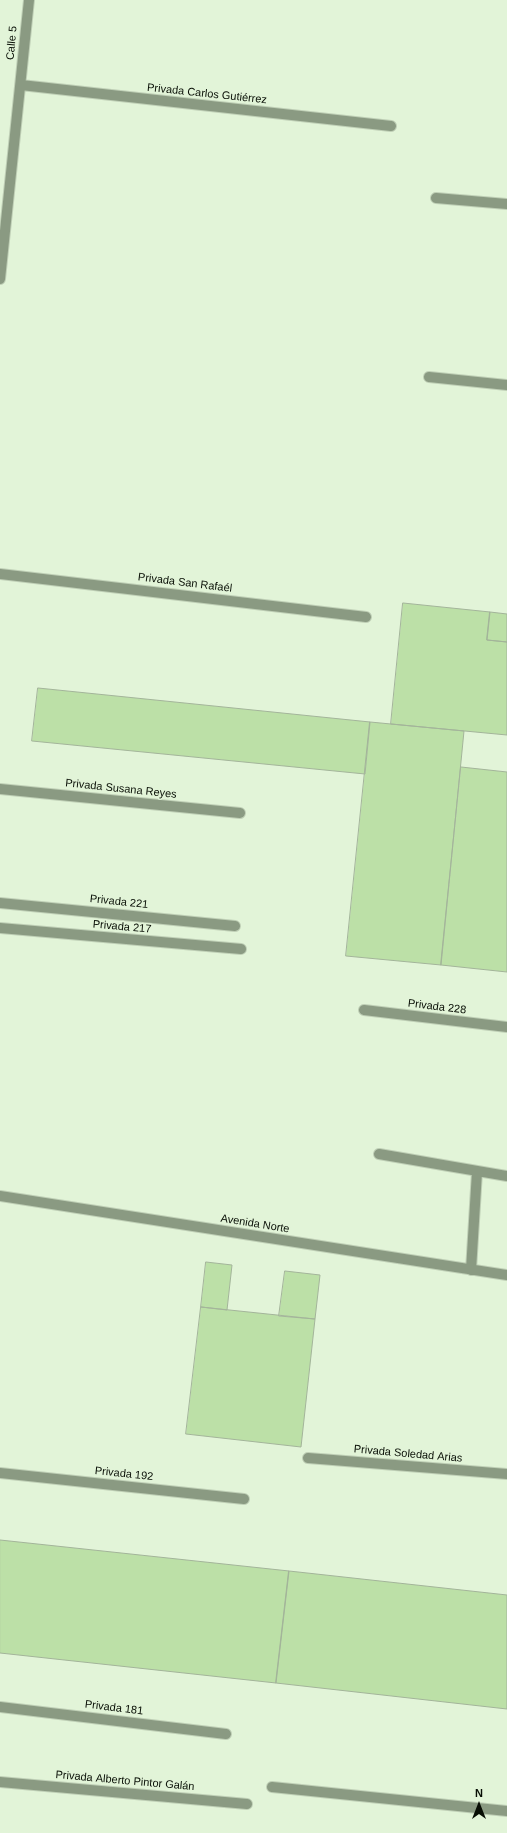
<!DOCTYPE html>
<html>
<head>
<meta charset="utf-8">
<style>
	body { margin:0 }
	#map { position:relative; width:507px; height:1833px; overflow:hidden; background:#e2f4d8; font-family:Helvetica,sans-serif }
	canvas { display:block }
	.north { position:absolute; left:459px; top:1785px; width:40px; height:40px; -webkit-text-stroke:3px #e2f4d8; paint-order:stroke; rotate:0deg; font-size:11px; font-weight:700; line-height:16px; text-align:center; color:#080e05 }
	.north::after { content:''; display:block; margin:auto; width:14px; height:18px; background:#080e05; clip-path:polygon(50% 0,100% 100%,50% 72%,0 100%) }
</style>
</head>
<body>
<div id="map">
<canvas width="507" height="1833"></canvas>
<div class="north">N</div>
</div>
<script>
const ctx = document.querySelector('canvas').getContext('2d');
ctx.lineJoin = 'round';
function paint(path, color) { ctx.fillStyle = color; ctx.fill(path, 'evenodd'); }
function strokePath(path, color, width, dash) { ctx.strokeStyle = color; ctx.lineWidth = width; ctx.lineCap = dash ? 'butt' : 'round'; ctx.setLineDash(dash || []); ctx.stroke(path); }
function write(font, color, halo, rows, align = 'center') {
  ctx.font = font + ' Helvetica,sans-serif'; ctx.lineWidth = 3; ctx.setLineDash([]); ctx.textBaseline = 'middle'; ctx.strokeStyle = halo; ctx.fillStyle = color; for (const [text, x, y, turn = 0] of rows) {
    ctx.save(); ctx.translate(x, y); ctx.rotate((+turn || 0) * Math.PI / 180); ctx.textAlign = isNaN(turn) ? turn : align; if (halo) ctx.strokeText(text, 0, 0); ctx.fillText(text, 0, 0); ctx.restore();
  }
}
const building = new Path2D(`
	M403,603L490,612L487,640L507,642V735L391,724Z
	M490,612L507,614V642L487,640Z
	M38,688L370,722L365,774L32,741Z
	M370,722L464,731L441,965L346,956Z
	M461,767L507,772V972L441,965Z
	M206,1262L232,1265L227,1310L201,1307Z
	M285,1271L320,1275L315,1319L279,1316Z
	M201,1307L315,1319L301,1447L186,1434Z
	M0,1540L289,1571L276,1683L0,1653Z
	M289,1571L507,1595V1709L276,1683Z`);
const minor = new Path2D(`
	M21,85L391,126
	M436,198L507,204
	M0,279L29,0
	M429,377L507,385
	M0,574L366,617
	M0,789L240,813
	M0,903L235,926
	M0,928L241,949
	M364,1010L507,1027
	M379,1154L507,1176
	M0,1196L507,1275
	M471,1270L477,1172
	M308,1458L507,1474
	M0,1473L244,1499
	M0,1707L226,1734
	M0,1782L247,1804
	M272,1787L507,1811`);
const streetNames = [
	["Calle 5",12,43,-85],
	["Privada Carlos Gutiérrez",207,94,6],
	["Privada San Rafaél",185,583,7],
	["Privada Susana Reyes",121,789,6],
	["Privada 221",119,902,6],
	["Privada 217",122,927,5],
	["Privada 228",437,1007,7],
	["Avenida Norte",255,1224,9],
	["Privada Soledad Arias",408,1454,5],
	["Privada 192",124,1474,6],
	["Privada 181",114,1708,7],
	["Privada Alberto Pintor Galán",125,1781,5]
];
paint(building, '#bce0a7');
strokePath(building, '#a3b49a', 1);
strokePath(minor, '#bfcfb6', 12);
strokePath(minor, '#8a9a82', 10);
write('11px', '#080e05', '#e2f4d8', streetNames);
</script>
</body>
</html>
